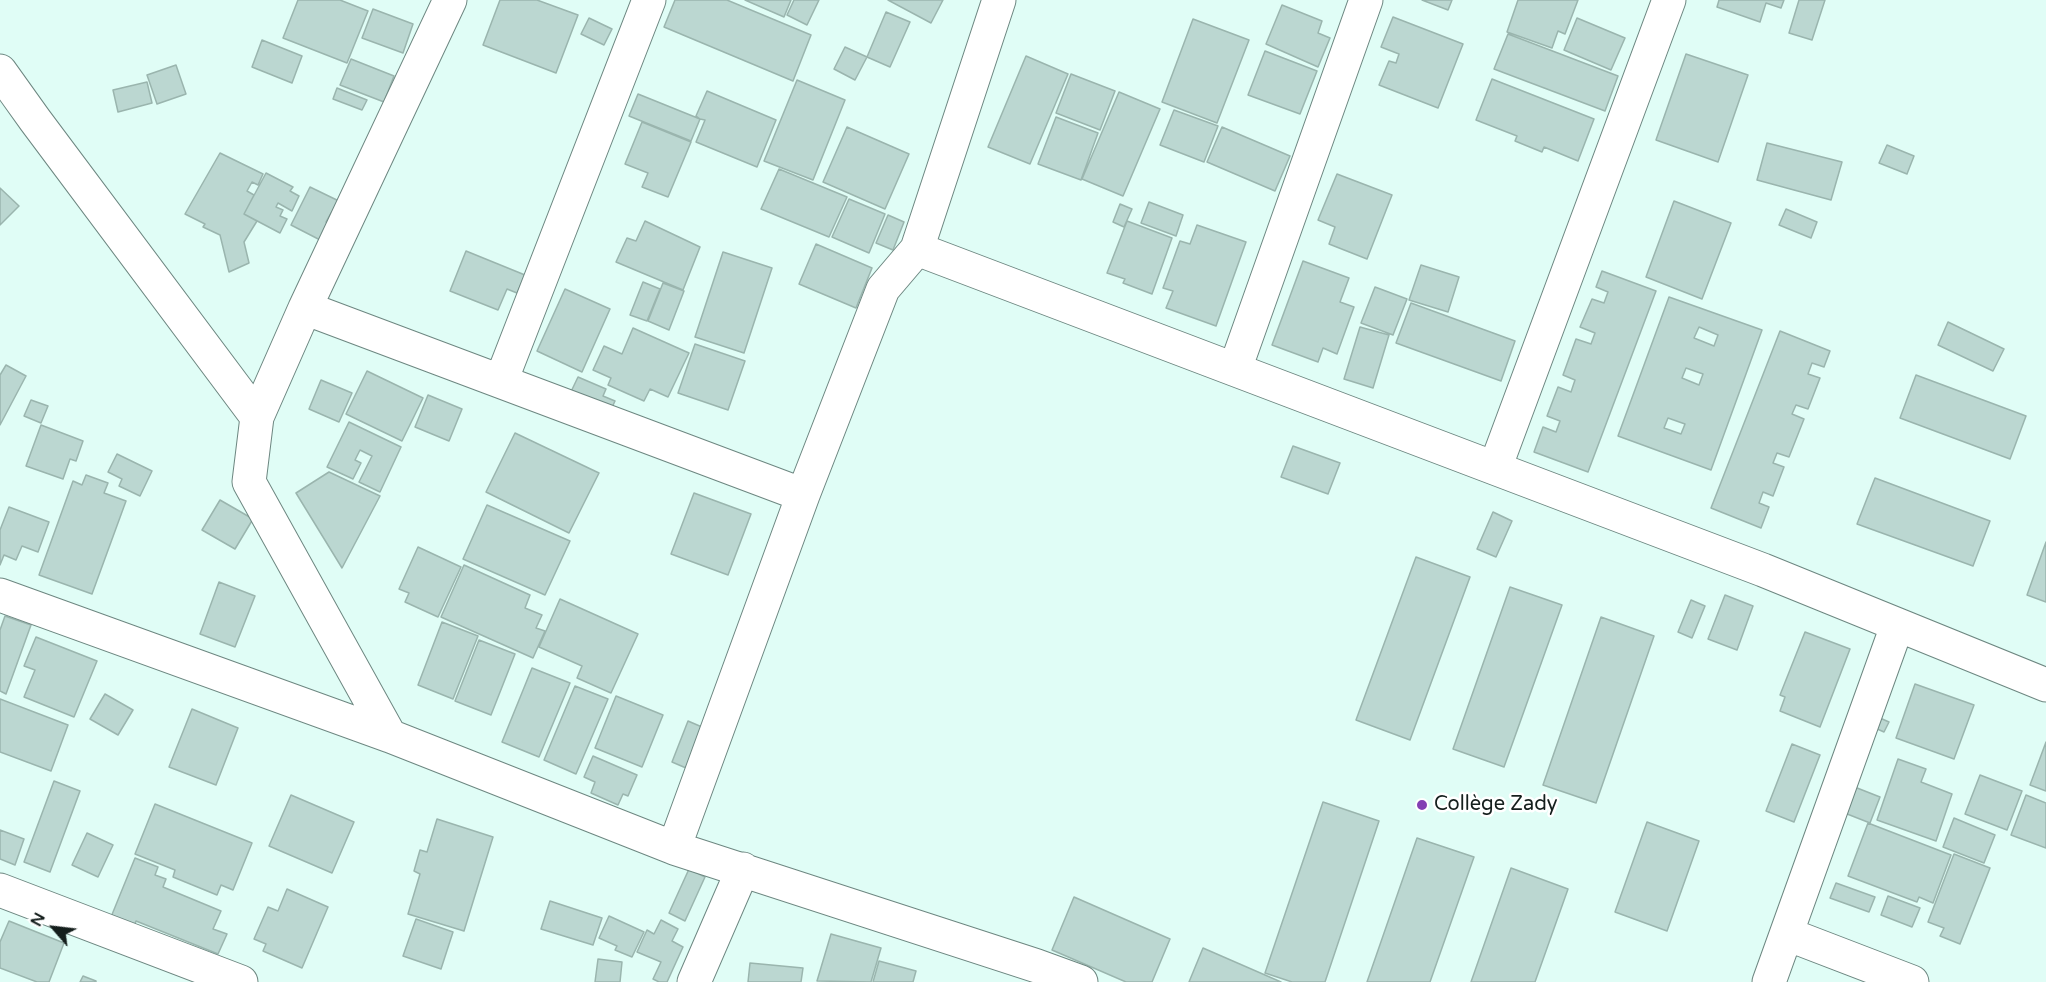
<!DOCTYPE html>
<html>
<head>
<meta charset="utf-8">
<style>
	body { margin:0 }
	#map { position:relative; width:2046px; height:982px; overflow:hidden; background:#e0fdf6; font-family:"Varela Round",sans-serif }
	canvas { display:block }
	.north { position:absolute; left:24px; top:898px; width:60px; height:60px; -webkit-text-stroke:4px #fff; paint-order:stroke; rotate:298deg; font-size:16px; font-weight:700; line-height:24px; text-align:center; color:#151f1d }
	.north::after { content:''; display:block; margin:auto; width:21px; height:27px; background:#151f1d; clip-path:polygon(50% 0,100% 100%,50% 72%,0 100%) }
</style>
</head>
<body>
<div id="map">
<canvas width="2046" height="982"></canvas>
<div class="north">N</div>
</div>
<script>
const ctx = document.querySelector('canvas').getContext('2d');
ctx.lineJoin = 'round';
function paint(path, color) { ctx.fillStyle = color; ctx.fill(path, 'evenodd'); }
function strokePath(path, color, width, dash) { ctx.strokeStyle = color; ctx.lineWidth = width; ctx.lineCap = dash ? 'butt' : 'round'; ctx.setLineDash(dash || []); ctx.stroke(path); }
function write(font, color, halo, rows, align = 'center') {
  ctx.font = font + ' "Varela Round",sans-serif'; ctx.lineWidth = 5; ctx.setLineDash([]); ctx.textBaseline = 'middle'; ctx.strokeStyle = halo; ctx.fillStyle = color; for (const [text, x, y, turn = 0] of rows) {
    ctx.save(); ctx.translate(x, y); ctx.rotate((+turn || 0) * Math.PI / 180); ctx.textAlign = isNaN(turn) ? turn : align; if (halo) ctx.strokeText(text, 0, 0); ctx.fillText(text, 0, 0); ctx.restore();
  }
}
const building = new Path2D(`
	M298,0H340L368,11L347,63L283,38Z
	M500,0H537L578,15L556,73L483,45Z
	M675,0H727L811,35L793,81L664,27Z
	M745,0H791L784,17Z
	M794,0H819L807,25L787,15Z
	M888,0H943L931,23Z
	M1422,0H1452L1448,10Z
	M1518,0H1578L1565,34L1558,31L1552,48L1507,32Z
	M1719,0H1784L1781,8L1766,3L1760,22L1717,7Z
	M1799,0H1825L1812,40L1789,33Z
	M1282,5L1322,21L1318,33L1330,38L1318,67L1266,44Z
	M373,9L413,24L403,53L362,38Z
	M886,12L910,22L890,67L867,57Z
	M1393,17L1463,44L1438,108L1379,85L1389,61L1396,63L1399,54L1381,47Z
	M589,18L612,29L604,45L581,34Z
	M1577,18L1625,38L1611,70L1564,50Z
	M1193,19L1249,40L1217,123L1162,102Z
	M1508,34L1618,76L1605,111L1494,69Z
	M262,40L302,56L292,83L252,67Z
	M845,47L867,57L855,80L834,69Z
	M1265,51L1317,71L1300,114L1248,95Z
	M1686,54L1748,75L1718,162L1656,140Z
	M1026,56L1068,74L1030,164L988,147Z
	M351,59L394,76L384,102L340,85Z
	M176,65L186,94L157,104L147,75Z
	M1071,74L1115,91L1100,130L1056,113Z
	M1492,79L1594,119L1578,161L1544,147L1542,152L1515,141L1517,136L1476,120Z
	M797,80L845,100L813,180L764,161Z
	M147,82L152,103L118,112L113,90Z
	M337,88L367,100L362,110L333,99Z
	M707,91L776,120L757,167L696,142L705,120L700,119L696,116Z
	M1119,92L1160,109L1123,196L1082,179Z
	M638,94L700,119L691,141L629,116Z
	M1174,110L1218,126L1204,162L1160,145Z
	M1056,117L1098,133L1081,180L1038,164Z
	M642,122L691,142L668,197L642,187L648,173L625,164Z
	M847,127L909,154L885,209L823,182Z
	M1222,127L1290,156L1275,191L1207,162Z
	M1767,143L1842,162L1831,200L1757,180Z
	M1887,145L1914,156L1907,174L1879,163Z
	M220,153L263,174L258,185L252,182L247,191L254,195L244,214L257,221L244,242L249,263L229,272L220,235L203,227L205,224L185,214Z
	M779,169L847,197L829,237L761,209Z
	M266,173L293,187L290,191L299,196L292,211L278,203L276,207L283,210L280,216L287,219L280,233L244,214Z
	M1337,174L1392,195L1367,259L1329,244L1335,227L1318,220Z
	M310,187L343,203L337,216L331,213L326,222L334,226L326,243L291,225Z
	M0,188L19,206L0,225Z
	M849,199L885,214L869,253L832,237Z
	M1674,201L1731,223L1702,299L1646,277Z
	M1149,202L1183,215L1176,236L1141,223Z
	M1120,204L1132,209L1124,227L1113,222Z
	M1786,209L1817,222L1811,238L1779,225Z
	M888,215L904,222L893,250L876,243Z
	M645,221L700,247L683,290L616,262L627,238L636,241Z
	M1127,221L1172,238L1152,294L1123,283L1125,279L1107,273Z
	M1197,225L1246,242L1216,326L1166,308L1173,291L1163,288L1180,241L1190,244Z
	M816,244L872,268L856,308L799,284Z
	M466,251L525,275L517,293L507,289L498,310L450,291Z
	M723,252L772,268L744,353L695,337Z
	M1303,261L1349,278L1340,302L1354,307L1337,354L1323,348L1318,362L1272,345Z
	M1421,265L1459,277L1448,312L1409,300Z
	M1602,271L1656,291L1588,472L1534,452L1543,427L1556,432L1560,421L1547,416L1558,387L1571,392L1575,380L1563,375L1576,339L1591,344L1595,333L1580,327L1592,299L1604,303L1608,292L1596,287Z
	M643,282L660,289L647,321L630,315Z
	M663,283L684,291L669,330L648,321Z
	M1375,287L1407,299L1393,335L1361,323Z
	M565,289L610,309L582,372L537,351Z
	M1669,297L1762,330L1711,470L1618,436ZM1699,327L1718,335L1714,346L1694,338ZM1686,368L1703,374L1699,385L1682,378ZM1668,418L1685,424L1681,434L1664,428Z
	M1411,303L1515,341L1501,381L1396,343Z
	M1948,322L2004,349L1993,371L1938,345Z
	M1360,327L1389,335L1373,388L1344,379Z
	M633,328L689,353L668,397L650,389L644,401L608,385L611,378L593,370L604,346L622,354Z
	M1780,331L1830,351L1824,367L1812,363L1808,374L1820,378L1808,409L1796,405L1792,414L1804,419L1789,457L1777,453L1773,463L1784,467L1773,496L1763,492L1759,503L1769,507L1761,528L1711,508Z
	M695,344L745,361L728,410L678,393Z
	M6,365L26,376L0,425V375Z
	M367,371L423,398L402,441L346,414Z
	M1916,375L2026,416L2010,459L1900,418Z
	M578,377L606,389L603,396L615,401L608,416L568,398Z
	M321,380L352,393L339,422L309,409Z
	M428,395L462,409L449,441L415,427Z
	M31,400L48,406L41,423L24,416Z
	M349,422L401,447L380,492L359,482L372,456L360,450L355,460L361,463L353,479L327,467Z
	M41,425L83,441L76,461L70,459L63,479L26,466Z
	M515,433L599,473L569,533L486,492Z
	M1293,446L1340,463L1328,494L1281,477Z
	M117,454L152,471L140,496L119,486L122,479L108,472Z
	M329,472L380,496L342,568L296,493Z
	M86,475L108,483L104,493L126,501L92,594L39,575L73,481L82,485Z
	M1875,478L1990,521L1973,566L1857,524Z
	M694,493L751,514L728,575L671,554Z
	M220,500L253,519L235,549L202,530Z
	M487,505L570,541L545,595L463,559Z
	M9,507L49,522L38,552L22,546L16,560L4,555L0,565V530Z
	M1493,512L1512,521L1496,557L1477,549Z
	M2046,542V602L2027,595Z
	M418,547L461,567L438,617L405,602L409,593L399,589Z
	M1416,557L1470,577L1410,740L1356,720Z
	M464,565L530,595L525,608L542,615L536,628L545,631L533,658L441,617Z
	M219,582L255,596L235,647L200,634Z
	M1510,587L1562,605L1504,767L1453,749Z
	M1725,595L1753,606L1737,650L1708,639Z
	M560,599L638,634L611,693L577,678L582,666L539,647Z
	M1691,600L1705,606L1692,638L1678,632Z
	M5,616L31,625L6,694L0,691V630Z
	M1601,617L1654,636L1596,803L1543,785Z
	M442,622L478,636L453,699L418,685Z
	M1805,632L1850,649L1820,727L1780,711L1785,697L1780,695Z
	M36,637L97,661L74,717L24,697L35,670L24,666Z
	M479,640L515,654L491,715L455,701Z
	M532,668L570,683L539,757L502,742Z
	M1915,684L1974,705L1954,759L1896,738Z
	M575,686L608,699L576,774L544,760Z
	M105,694L133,710L118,735L90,719Z
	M616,696L663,715L642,767L595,748Z
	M0,699L68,725L51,771L0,752Z
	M192,709L238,728L216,785L169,767Z
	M1880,718L1889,722L1884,732L1875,728Z
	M688,721L709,730L693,771L672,762Z
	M2046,742V791L2030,785Z
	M1792,744L1820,755L1794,822L1766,811Z
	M593,756L637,775L628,796L623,794L618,805L591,793L595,782L584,777Z
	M1898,759L1926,769L1921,782L1952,794L1936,841L1877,820Z
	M1980,775L2022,791L2007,830L1965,814Z
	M54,781L80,791L50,872L24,862Z
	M1847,784L1880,797L1870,823L1837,810Z
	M291,795L354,822L332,873L269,846Z
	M2026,795L2046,803V848L2011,835Z
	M1323,802L1379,821L1325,982H1292L1265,973Z
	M155,804L252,843L233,890L221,885L217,895L173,877L175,870L135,854Z
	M1954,818L1995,835L1984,863L1943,847Z
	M437,819L493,837L464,931L408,914L420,874L414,871L420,850L427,852Z
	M1647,822L1699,841L1667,931L1615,912Z
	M1868,823L1951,855L1933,903L1919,897L1917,902L1848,876Z
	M0,830L24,839L15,865L0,859Z
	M87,833L113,845L98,877L72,865Z
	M1417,838L1474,857L1430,982H1367Z
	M1954,854L1990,868L1960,944L1940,936L1944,928L1928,922Z
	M135,858L158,867L155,875L166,879L163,887L221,911L213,929L227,934L218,954L136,921L134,926L111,917Z
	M1511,868L1568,889L1535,982H1471Z
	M689,869L705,877L685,921L669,913Z
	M1836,883L1875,897L1869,912L1830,898Z
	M287,889L328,907L302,968L263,951L266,944L254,939L268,907L278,911Z
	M1888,896L1920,908L1912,927L1881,915Z
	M1074,897L1170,939L1152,982H1126L1052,950Z
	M550,901L602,918L593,945L541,929Z
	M609,916L644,932L632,957L615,950L617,946L599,938Z
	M416,919L453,932L441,969L403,956Z
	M661,920L678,929L672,941L683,947L667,982H659L653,979L661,962L637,952L647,930L654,934Z
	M9,921L64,943L49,982H37L0,968V942Z
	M831,934L881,948L871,982L817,981Z
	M1203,948L1281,982H1189Z
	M598,959L622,962L620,982H595Z
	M879,961L916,971L913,982H873Z
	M750,963L803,968L801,982H748Z
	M83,976L96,981V982H80Z`);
const street = new Path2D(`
	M0,71L35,120L257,417L249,482L390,736
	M917,249L1763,570L2046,685
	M305,308L803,495
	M1235,369L1366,0
	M501,381L649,0
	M257,417L305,308L450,0
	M1495,468L1669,0
	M0,595L390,736L674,848L1037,966L1081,982
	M674,848L803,495L883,289L917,249L999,0
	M0,890L241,982
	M1787,934L1912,982
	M694,982L743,869
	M1769,982L1897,626`);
const markers = [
	[1422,805,6,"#833fb3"]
];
const poiNames = [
	["Collège Zady",1434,805]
];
paint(building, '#bbd7d1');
strokePath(building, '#9ab5ae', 1.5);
strokePath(street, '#6d8781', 35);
strokePath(street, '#fff', 33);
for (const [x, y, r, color] of markers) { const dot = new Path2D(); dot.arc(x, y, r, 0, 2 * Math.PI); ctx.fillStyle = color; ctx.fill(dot); strokePath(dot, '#fff', 2); }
write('20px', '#151f1d', '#fff', poiNames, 'left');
</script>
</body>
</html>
